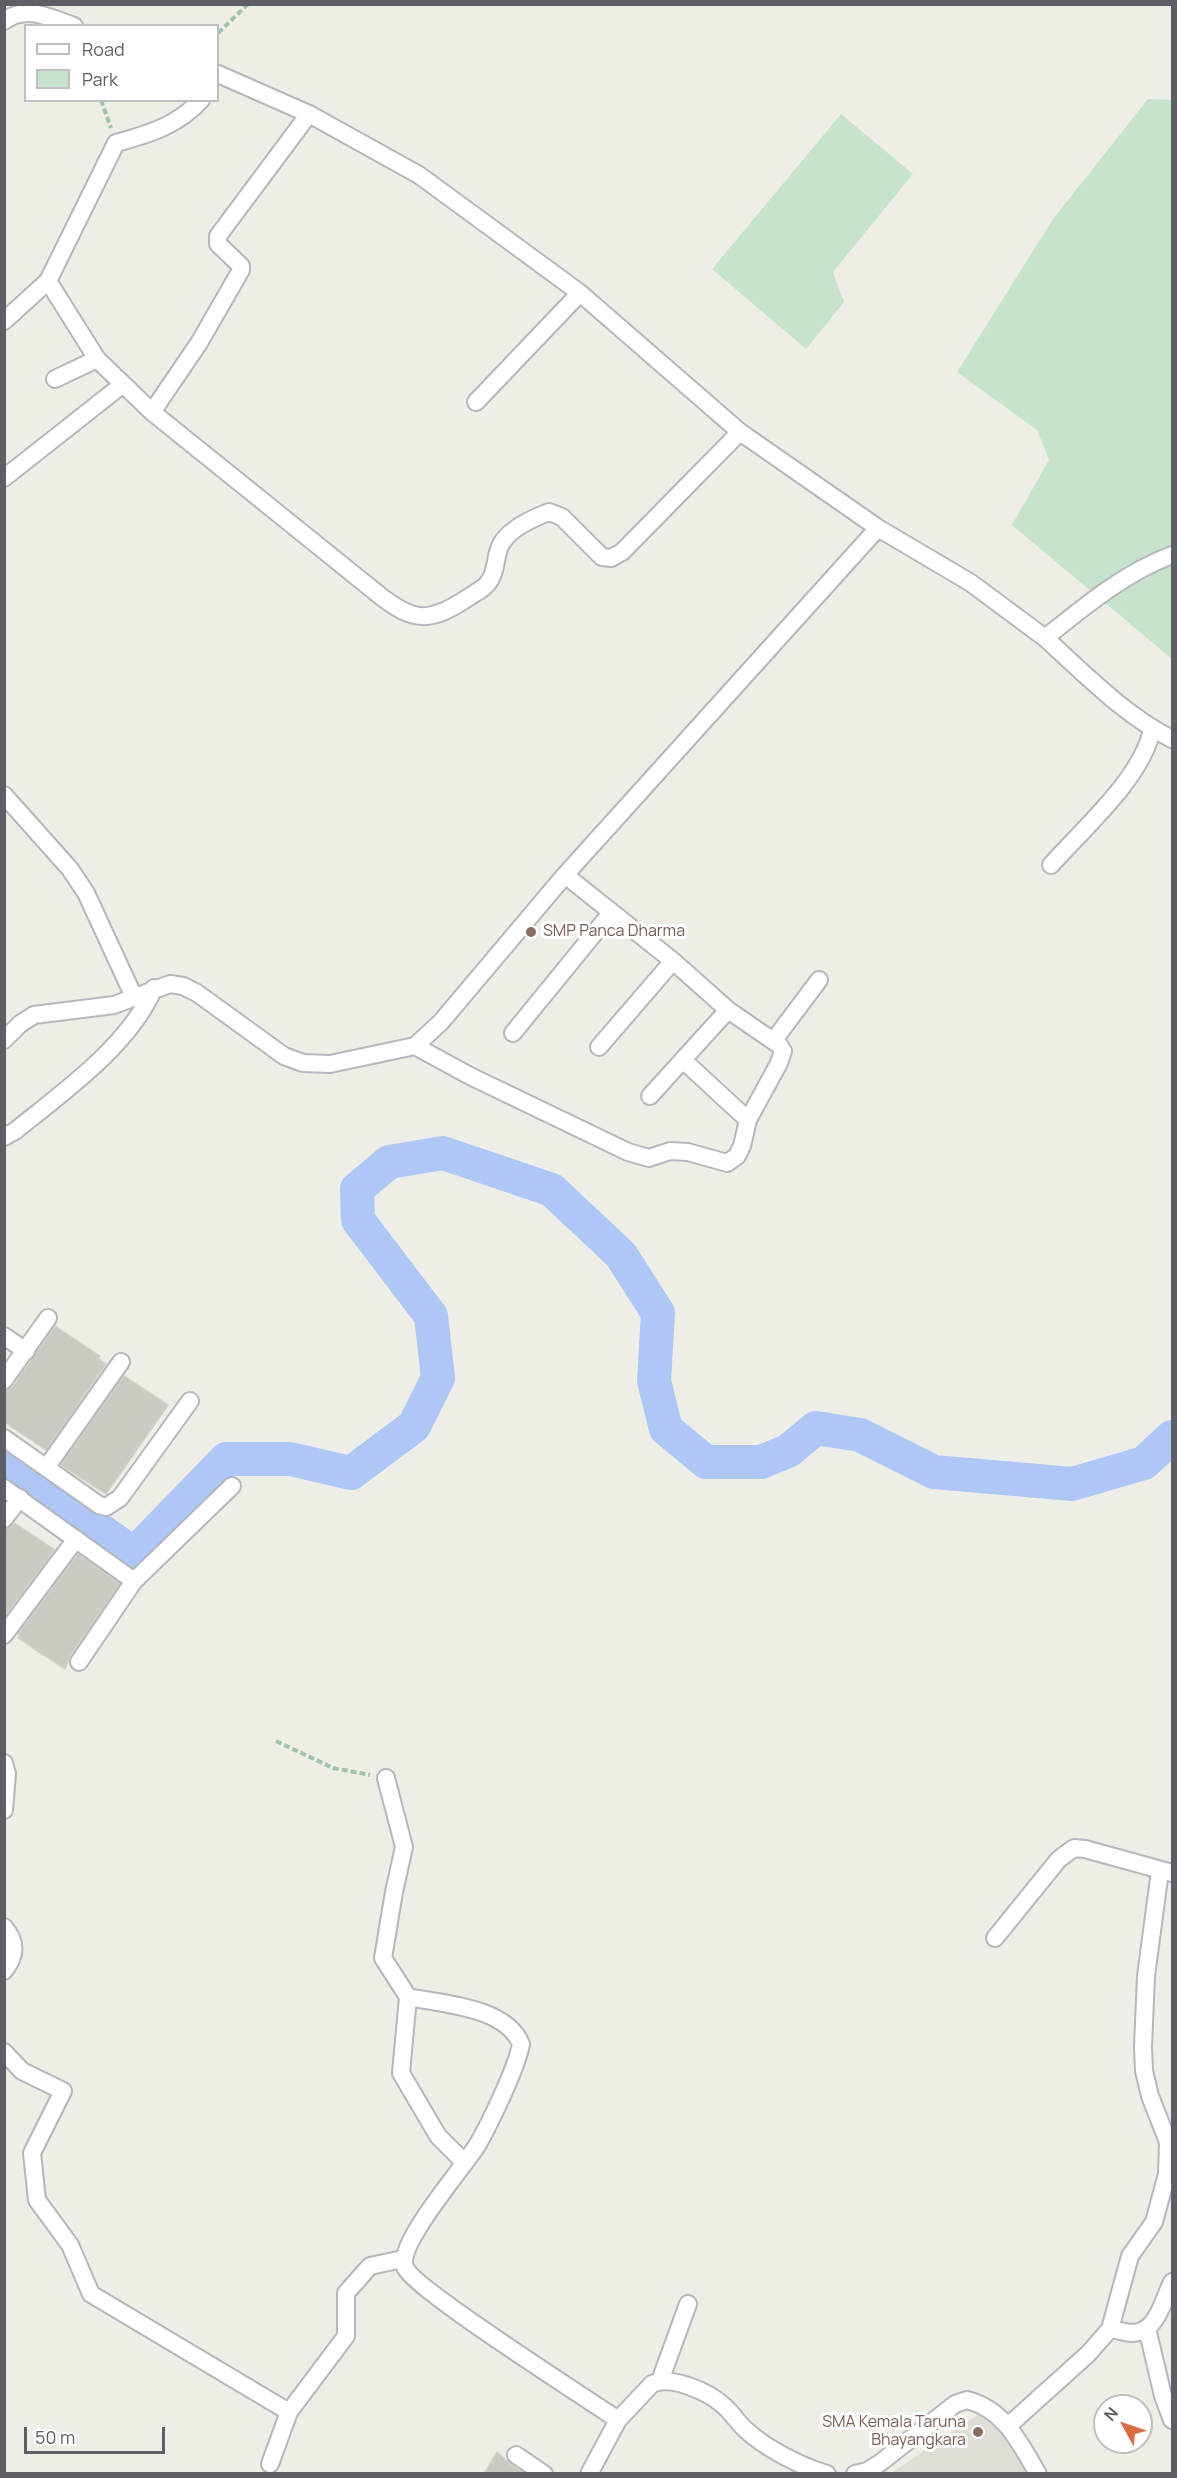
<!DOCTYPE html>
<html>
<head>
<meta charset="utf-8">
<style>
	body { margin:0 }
	#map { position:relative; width:1177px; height:2478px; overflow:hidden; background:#eeeee6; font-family:Manrope,sans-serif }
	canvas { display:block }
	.frame { position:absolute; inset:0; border:6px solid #5e5f65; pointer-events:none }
	.legend { position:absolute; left:24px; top:24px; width:195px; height:78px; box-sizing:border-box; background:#fff; border:2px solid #bfbfc1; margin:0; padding:8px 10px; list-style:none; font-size:18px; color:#5e5f65 }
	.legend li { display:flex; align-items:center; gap:12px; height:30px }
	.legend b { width:30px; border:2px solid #bfbfc1 }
	.north { position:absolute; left:1093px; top:2394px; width:60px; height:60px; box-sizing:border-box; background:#fff; border:2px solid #bfbfc1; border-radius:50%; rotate:310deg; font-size:16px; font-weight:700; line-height:24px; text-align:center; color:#5e5f65 }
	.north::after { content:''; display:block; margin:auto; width:21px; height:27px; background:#da6c41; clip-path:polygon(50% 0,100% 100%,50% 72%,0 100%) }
	.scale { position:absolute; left:24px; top:2427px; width:141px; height:27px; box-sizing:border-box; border:3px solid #5e5f65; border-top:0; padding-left:8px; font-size:18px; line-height:21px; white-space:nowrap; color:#5e5f65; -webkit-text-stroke:4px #fff; paint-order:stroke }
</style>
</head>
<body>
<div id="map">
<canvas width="1177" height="2478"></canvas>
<div class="frame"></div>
<ul class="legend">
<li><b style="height:8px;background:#fff"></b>Road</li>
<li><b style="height:16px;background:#c5e4cb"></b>Park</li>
</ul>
<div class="north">N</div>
<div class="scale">50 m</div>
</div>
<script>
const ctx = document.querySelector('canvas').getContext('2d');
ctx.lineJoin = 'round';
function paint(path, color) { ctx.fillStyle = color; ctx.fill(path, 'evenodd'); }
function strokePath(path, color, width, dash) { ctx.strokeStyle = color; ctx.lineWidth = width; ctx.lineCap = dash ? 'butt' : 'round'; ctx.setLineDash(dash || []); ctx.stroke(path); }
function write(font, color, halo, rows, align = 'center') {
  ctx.font = font + ' Manrope,sans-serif'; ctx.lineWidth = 6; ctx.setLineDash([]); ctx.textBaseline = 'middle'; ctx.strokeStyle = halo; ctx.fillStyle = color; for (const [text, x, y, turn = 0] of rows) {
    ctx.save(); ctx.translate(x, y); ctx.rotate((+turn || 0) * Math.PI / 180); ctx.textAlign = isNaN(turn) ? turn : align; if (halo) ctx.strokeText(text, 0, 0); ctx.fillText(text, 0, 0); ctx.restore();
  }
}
const education = new Path2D(`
	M980,2413L994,2420L1016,2445L1029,2474H890Z`);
const green = new Path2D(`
	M1148,99L1172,100V659L1012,525L1049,460L1037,430L957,372L1053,219Z
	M841,114L913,174L833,272L844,302L806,349L712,269Z`);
const river = new Path2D(`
	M4,1462L134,1554L226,1459H290L351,1473L414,1426L438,1378L431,1316L358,1220L357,1189L389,1162L443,1153L552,1190L621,1255L658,1313L654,1381L666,1429L706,1462H761L788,1451L816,1428L860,1435L934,1472L1072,1484L1144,1463L1172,1437`);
const building = new Path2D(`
	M55,1326L100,1356L98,1359L106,1364L46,1450L4,1422V1390L13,1386Z
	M124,1376L168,1405L106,1494L61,1465Z
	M14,1523L55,1550L4,1617V1529Z
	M78,1554L120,1584L70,1656L65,1669L18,1638L20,1635L18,1634Z
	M497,2452L510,2464L525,2474H484Z`);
const path = new Path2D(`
	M218,33L248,4
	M101,100L111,128
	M276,1741L333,1768L370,1775`);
const street = new Path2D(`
	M4,21C27,4 50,18 74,26
	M218,74L309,114L419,175L580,293L740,432L878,528L971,583L1045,638C1085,606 1124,573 1172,555
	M48,281L116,143C149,134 177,126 201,100
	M4,321L48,281L97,359L152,412L378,594C414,623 430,623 469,597C476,592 486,588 490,580C498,568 494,553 503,541C513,527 533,518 549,512L562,517L602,557L611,558L622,552L740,432
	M55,379L97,359
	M476,402L580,293
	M152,412L199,343L241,270V266L218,244V236L309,114
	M4,478L122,385
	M1045,638C1085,674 1124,715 1172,739
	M4,795L70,869L86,893L134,997
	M1051,865C1083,829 1143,777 1152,729
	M513,1033L611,913
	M4,1040L20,1024L34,1015L114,1005L170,984L183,986L197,993L284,1056L303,1063L330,1064L415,1046L441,1022L565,875L878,528
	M774,1040L819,980
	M415,1046L470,1076L628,1152L649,1158L670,1151L688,1152L727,1163L737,1156L742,1146L748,1120L779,1063L783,1051L779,1045L728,1010L673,961L565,875
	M599,1047L673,961
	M683,1060L748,1120
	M650,1096L728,1010
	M4,1137L15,1131C63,1092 129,1046 154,988
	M4,1336L26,1351
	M4,1380L48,1318
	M4,1438L99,1505L106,1507L120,1498L190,1401
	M46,1468L121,1362
	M4,1488L134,1581
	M4,1519L20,1498
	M4,1635L76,1539
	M79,1662L134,1581L232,1486
	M4,1763L7,1774L4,1810
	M386,1778L404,1847L394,1892L383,1958L408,1997L401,2073L438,2136L464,2162
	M4,1927C17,1942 16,1956 4,1971
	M995,1938L1059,1859L1074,1848L1085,1849L1172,1873
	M408,1997C443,2004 506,2007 521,2044C517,2067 490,2123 478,2144C464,2167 396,2244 405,2267C412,2288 588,2399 618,2420
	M4,2052L22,2071L63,2091L32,2153L37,2200L70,2245L91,2294L289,2412
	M1147,2328L1163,2396L1172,2420
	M1110,2329C1119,2330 1130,2335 1139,2332C1158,2327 1164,2298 1172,2282
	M660,2381L688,2304
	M1008,2426L1088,2354L1110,2329L1130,2256L1154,2222L1167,2174L1168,2142L1150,2096L1144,2071L1143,2047L1146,1976L1160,1871
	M516,2455L544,2474
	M270,2464L289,2412L346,2336V2293L370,2266L403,2259
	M589,2474L618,2420L652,2384C671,2375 709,2392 724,2406C732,2413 738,2423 746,2430C765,2448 802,2467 827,2474
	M855,2474L867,2471L880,2463L955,2404L967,2400C1004,2409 1020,2443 1038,2474`);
const markers = [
	[531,932,6,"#8d6e63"],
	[978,2432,6,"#8d6e63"]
];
const educationNames = [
	["SMP Panca Dharma",543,932],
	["SMA Kemala Taruna",966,2423,"right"],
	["Bhayangkara",966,2441,"right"]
];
paint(education, '#deded4');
paint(green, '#c5e4cb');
strokePath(river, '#adc8f7', 34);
paint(building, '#cac9c2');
strokePath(building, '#d3d1c5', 1.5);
strokePath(street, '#b6b7bb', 20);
strokePath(path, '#9ec4b1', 4, [6, 3]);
strokePath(street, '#fff', 16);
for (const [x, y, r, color] of markers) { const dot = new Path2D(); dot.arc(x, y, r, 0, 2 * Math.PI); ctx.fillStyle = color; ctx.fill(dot); strokePath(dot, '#fff', 2); }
write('16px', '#785e54', '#fff', educationNames, 'left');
</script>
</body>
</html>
